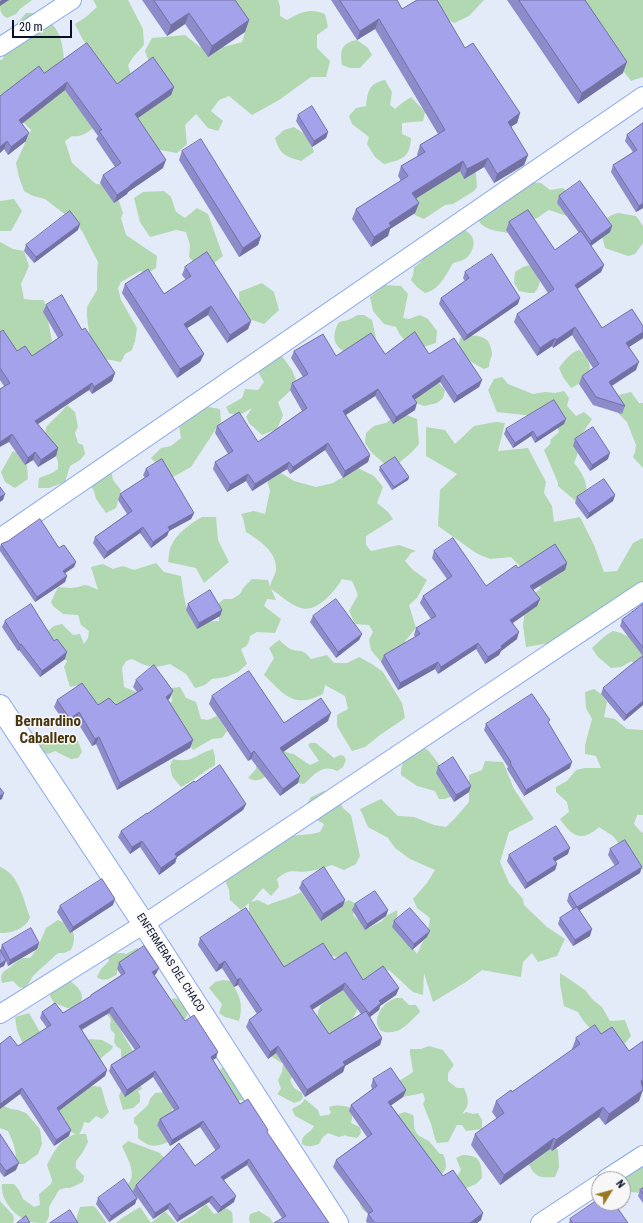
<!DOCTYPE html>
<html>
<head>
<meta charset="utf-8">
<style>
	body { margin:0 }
	#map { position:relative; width:643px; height:1223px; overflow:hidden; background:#e3eaf8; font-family:"Roboto Condensed",sans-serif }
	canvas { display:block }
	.north { position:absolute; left:591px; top:1171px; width:40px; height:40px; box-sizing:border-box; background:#f7f7f7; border:1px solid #979ba5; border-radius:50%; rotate:53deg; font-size:11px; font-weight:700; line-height:16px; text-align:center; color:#071129 }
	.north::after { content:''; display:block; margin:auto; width:14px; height:18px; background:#997620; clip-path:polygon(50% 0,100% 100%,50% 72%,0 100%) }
	.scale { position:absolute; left:12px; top:20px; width:60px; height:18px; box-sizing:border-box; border:2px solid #071129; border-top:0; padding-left:5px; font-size:12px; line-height:14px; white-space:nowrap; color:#071129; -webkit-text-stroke:3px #f7f7f7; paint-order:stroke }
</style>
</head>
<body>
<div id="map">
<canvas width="643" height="1223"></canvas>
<div class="north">N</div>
<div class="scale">20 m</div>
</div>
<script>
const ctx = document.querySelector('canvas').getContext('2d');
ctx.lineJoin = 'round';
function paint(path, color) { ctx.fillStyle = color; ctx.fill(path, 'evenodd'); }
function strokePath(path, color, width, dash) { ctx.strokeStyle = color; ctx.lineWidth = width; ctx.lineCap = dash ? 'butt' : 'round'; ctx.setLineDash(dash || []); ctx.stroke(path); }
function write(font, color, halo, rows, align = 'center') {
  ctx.font = font + ' "Roboto Condensed",sans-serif'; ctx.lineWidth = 3; ctx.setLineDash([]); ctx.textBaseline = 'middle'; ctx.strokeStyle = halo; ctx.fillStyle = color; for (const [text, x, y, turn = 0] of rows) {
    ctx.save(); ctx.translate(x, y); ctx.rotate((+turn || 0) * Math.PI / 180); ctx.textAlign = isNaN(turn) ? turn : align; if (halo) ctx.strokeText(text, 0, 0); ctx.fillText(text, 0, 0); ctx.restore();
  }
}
const green = new Path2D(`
	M3,0H32L20,9L16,14L7,18C1,15 0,10 0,4Z
	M93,0H128L143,29L144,45L134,56L128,65L132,78L119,91L92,50L83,40L75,24L86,17L97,7Z
	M223,0H278L280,6V16L287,20C302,12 308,8 325,14L328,27L317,35V48L330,61L326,77H311L279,100L252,115L229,96L219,100L211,111L223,121L218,131L208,128L196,114L185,125L187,144L177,153L160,150L146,142L132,104L150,65L145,51L152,38L185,35L200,47H223L242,42L245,32Z
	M428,0H484L469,16L454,23L435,12Z
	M573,0H643V77L631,81L607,50Z
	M26,13H41C58,28 62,36 64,59L72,63L101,122C92,129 83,138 72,136L65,141L72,163L96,184L110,185L117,195L123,213L121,218L126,235L157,256L156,268L148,273L140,271L121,282L118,288L121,300L137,328L135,341L132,350L125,354L121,362L105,359L94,346L89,333L87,317V307L97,290V274L98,262L82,231L75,222L45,199L33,196L24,191L19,177L16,163L31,130L8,107L0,94V60L3,59L9,32Z
	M357,40L368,48L372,55L360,68H350L342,65C340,51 341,43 357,40Z
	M385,80L392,92L390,105L395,109L402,103L411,97L425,112L423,121L402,123V134L411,138C410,158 401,160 384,164L375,157L367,144L369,137L352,124L349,116L356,108L366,106C368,91 368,84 385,80Z
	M294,127L309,137L314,152L301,161C285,156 280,155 275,138L284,130Z
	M474,168L476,174L477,187L474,191L453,204L445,205L424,219L415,215L407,208L413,200L443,170Z
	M526,182L541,183L550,190L563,188L567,192L570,210L567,216L549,210L537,218L518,225L508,233C494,230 484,231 476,217Z
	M164,191L171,197L176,212L185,218L197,208L208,214L223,256L213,264L199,268L189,257L190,245L186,232L176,230L150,237L140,222L134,198L143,192Z
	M14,199L22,211L11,231H0V201Z
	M618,213L636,216L643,226V243L635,254L628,256L605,248C601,230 596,219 618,213Z
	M441,223C457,224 482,233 471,252C467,260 461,261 453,263C446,275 439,290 425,293L417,287L411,280L413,275L414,267C419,265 421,260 426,257H420L417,244L418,239Z
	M0,242L13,249L24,251L29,266L21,284L24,299L32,300H44L52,341L42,354L35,359L0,344Z
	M529,265C540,273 544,283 534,293H529L519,291L514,283L515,272L523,267Z
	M262,283L274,292L279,310L264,324L240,316L239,292Z
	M385,285L401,286L408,294L403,318L409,319L420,315L428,319L437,331L436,343L423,347L409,345L400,335L396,327L384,324L373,311L370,297L377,291Z
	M358,315H364L372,320L378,347L347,353C333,346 331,336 339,322L348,320Z
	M466,335C477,336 489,335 491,349C492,351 492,353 492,355C490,360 489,362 489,367L484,369C472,362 455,356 460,338Z
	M579,350C584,353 587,357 589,363C593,376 581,383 571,388L563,377L559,368C564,361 571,352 579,350Z
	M282,356L292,370L297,382L287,394L278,402L283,415L277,429L262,435L249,423L246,417L252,408L238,416L229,413L226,407L242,398L245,389L258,390L264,382L258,372L266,360Z
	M502,377L508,384L533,394L545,392L555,393L564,391L569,398L567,406L576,416L584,412L592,419L580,437L575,442L578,453L574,463C581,471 590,485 585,496C584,499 581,502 579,504L558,486V483L544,450L550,444L551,439L559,432L551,406L534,416L497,412L488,390L494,379Z
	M437,381L445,390L443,398L437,403L424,406L414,402L416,390Z
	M631,392L639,403H643V468L633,457L635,452L636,445L627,422L616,411L614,402L619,395Z
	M67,405L75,412L78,427L75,433L78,443L83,445L85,454L80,460L70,466L65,482L49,488H38L39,478L52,473L58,469V462L56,456L45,437L46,427L60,413Z
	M208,407L220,409L221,421L191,467L171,478L151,458L161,448L171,446L181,438L179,425L189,416Z
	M404,414L417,419L419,444L412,452L400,462L386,465L372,453L365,443L366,433L374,426L386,423L395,416Z
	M496,422L505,423L498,451L528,448L546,482L544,493L552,506L554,522L580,517L594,545L604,572L617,571L633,543L643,538V590L614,599L581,632L556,642L526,647L523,626L526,600L541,588L511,557L490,559L476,553L438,526L440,490L457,474L426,456V427L445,430L455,444L474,426Z
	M13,451C28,457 27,464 28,479L15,488L5,482L1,472Z
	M264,468L276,470L294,481L316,487L333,483L358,468L374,476L383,487L377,503L387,511L393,519L366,536V545L371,551L399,545L416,551L411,553L405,561L413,570L427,580L417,598L409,605L416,628L406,640L401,650L381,662L371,650L369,640L373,632L369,625L355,624L349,611L358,595L352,581L342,579C335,591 317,613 301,608C292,606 279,594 271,589L276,600L267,599L264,606L281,619L275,633L257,632L250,636C249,643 248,646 241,649L247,664L238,672L226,677L212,679L205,685L195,688L186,674L170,664C152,669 148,667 132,659L126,661L122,668L124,687L137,692L149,707L97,711L79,685L70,687L64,667L67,661L52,647L44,634L54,626L62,624L73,635L80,634L84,644L88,638L89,631L81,625L78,615L63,614L53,606L51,602L58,587C62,587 67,588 72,588C86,586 82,582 98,590L91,567L103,564L113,569L123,566L134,570L156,563L164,572L181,576C183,591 185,609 193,622L219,621V603L224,599H232L240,594L244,587L252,579L268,580L270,587C271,581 276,574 276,569C277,552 259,540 246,532L243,518L241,514L254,511L265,514L270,491Z
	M111,470L113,480L121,490L116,508L106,513L96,499L94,491L89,483Z
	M202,517H216L218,540L229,562L204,583L196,568L168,562C169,557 169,550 171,546C177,533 191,523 202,517Z
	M613,631L621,633L643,644V671H639L632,661L621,667L611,668L598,657L592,648L605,636Z
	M279,640C283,643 287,647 290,649C301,653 301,647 311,659L327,655L334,663H347L359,657L372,664L383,672L402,703L405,718L380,735L365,747L352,751L337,726V715L348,709L345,696L325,685L323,694C293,709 285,695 264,675L274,658L269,648Z
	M180,687L186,698L196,702L201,719L208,720L217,716L227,731L222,738L212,739L193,750L164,708L172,701L171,688Z
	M594,689L601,694L607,702L604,717L615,719L627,729L643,730V815H637L634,824L640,831L643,833V870L623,849L613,836L599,827C581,843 572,836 560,819L569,812L567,802L556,792V787L567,781L576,770L585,768H601L596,756L585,754V745L592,719L586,708L585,692Z
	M48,735L55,737L60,740L64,738L78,741L82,752L78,758L71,759L55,751L48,754L43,752L34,739L44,736Z
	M310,743H316L334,758L340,755L344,756L346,760L343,767L337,771C323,764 316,773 306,782L304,784L298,783L284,766C280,768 276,769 272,772C263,777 260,784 248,778L256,769V764L280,748L288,753L294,754L298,757L310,765L319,761L308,745Z
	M420,746L428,750L439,764L440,771L452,796L445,799H439L435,791L417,786L401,775C400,760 410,755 420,746Z
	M213,749L215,756V765C203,772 193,781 181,787L172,776L170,766L173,759C192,764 196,754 213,749Z
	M485,761L503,762L514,789L534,819L509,832L500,862L509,883L523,899L524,905L547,927L565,939L557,956L538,962L532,953L523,962L521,977L482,970L466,982L433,1002L424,973L423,995L413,992L389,970L381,973L367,982L354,977L344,959L332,956L315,958L279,970L249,914V903L241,910L230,900L229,890L225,880L289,836L312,834L320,832L324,824L313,818L305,807L311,797L324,791L335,792L343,808L351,815L360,856L356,864L344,870L332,865C325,867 318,870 310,871C296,874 291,866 277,879L279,887L271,896L263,888L251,902L258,900L268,905C279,900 291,898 301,892L318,916L333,913L336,906L349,900L356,904L353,915L367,929L382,921L386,916L397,910L398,929L417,954L423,941L427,937L430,918L417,908L413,899L427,883L435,870L410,859L395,848L388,838L368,827L360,809L381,799L398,816L414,817L434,825L446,827L456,817L469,802V775L482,770Z
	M0,867C19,874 23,899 30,917C27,928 11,934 0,933Z
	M58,920L71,926C75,935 75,941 71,950L64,953H58C51,960 43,966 36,973C31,977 30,984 24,988L19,987L13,981L2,983C0,974 2,972 9,968C13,965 17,961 22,958H30L37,949L46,928Z
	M137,948L141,951L117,969V974C111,979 103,982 97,977L101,969L109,961L107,954L123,953L126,954Z
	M560,973L585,990L593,1000L602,1007L610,1021L625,1020L631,1036L621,1048C603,1038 588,1031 578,1012L564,1006L560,984Z
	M67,979C78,986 90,997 75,1008H67L54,1003L50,996L51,991Z
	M223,980L231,981C239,995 244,1004 239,1021L225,1017L219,1013L222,1004L209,988L215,982Z
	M341,984L358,1002C358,1018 345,1026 334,1036L316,1026L318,1011L322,1004L334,996Z
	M100,995L134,1053L122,1060L121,1057V1049L117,1047L114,1042L115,1034L111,1030L110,1025L111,1020L107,1014L98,1007Z
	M173,998L184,1000L187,1007V1016L183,1021L163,1013Z
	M397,998H402L409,1005H416L420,1011L419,1013C406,1025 400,1036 381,1031C379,1028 377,1026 377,1022C377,1011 387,1000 397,998Z
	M29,1013L40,1032L38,1038L27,1042H22L17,1030L15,1017Z
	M90,1039L102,1040L113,1046L112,1049C107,1054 101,1056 99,1062L87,1040Z
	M273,1044L294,1075L290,1080L294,1088L302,1093L303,1098L300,1101L294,1103L277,1094L281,1089L278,1080L282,1072L283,1064L271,1056Z
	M429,1046L443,1050L454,1065L448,1073V1081L457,1088H464C469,1100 470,1104 462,1114L466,1112L473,1114L478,1113L482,1120V1129L466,1131L462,1125H457L448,1142L437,1143L435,1139L431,1124L423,1104L425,1100L423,1093L403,1097L394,1084L413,1072L410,1053V1049H421Z
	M224,1066L245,1100L235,1101L234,1097V1094L228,1092L220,1075V1070Z
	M94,1086L101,1087C104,1095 105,1103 109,1112L102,1119L96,1116L89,1123L84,1122L82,1129L79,1134H86L88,1142C85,1149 81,1155 76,1161V1168L84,1176L83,1182L70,1188H65L59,1190L49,1207V1216L46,1223C41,1223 34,1223 30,1222C16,1217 0,1201 2,1184H14L19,1190L23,1199L34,1207L40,1205L39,1194L51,1184L52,1180L47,1165C54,1152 60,1138 76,1134L65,1130L63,1126L66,1120L61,1116L51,1114L81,1089Z
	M141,1086L142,1089L138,1091L140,1095V1102L133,1108L123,1110L119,1096L121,1091L125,1096Z
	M166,1092L176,1101L169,1118L157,1125L168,1142C154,1148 149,1147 138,1138V1127L134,1123V1118L148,1105L150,1099L155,1093Z
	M305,1099L318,1110L320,1116L328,1115L331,1113L329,1107C337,1105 342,1105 351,1108L353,1111L351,1123L360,1127L361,1133L357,1138L346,1136V1135L339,1137L328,1133L322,1138L319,1144C313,1146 308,1148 302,1144C301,1134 311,1133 314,1126L295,1116L292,1109L301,1104Z
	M4,1106L11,1109L18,1110L26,1113L40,1129L42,1144L38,1154L24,1164H16C16,1149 14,1144 8,1131L0,1128V1109Z
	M405,1112L413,1115C415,1120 413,1125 415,1130C417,1136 422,1137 427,1140C432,1143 436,1150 440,1154H443C448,1165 447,1171 438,1178L368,1213C364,1211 361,1209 360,1204L395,1118L399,1114Z
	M128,1141L160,1153L164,1158L142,1194L137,1200L129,1196L125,1183L128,1184C138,1174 126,1156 122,1146Z
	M550,1142L558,1150L559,1167L555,1177C534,1179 533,1173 525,1156Z
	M462,1155C479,1155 482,1161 482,1178L476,1184L462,1190L457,1177L461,1170L456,1158Z
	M643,1162V1193L629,1192L626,1174L635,1172Z
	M0,1201L13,1215L14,1219L13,1223H0Z
	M206,1204L214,1214L218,1213L226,1208L232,1212L233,1221L232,1223H179L195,1214Z
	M93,1206L96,1208L107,1223H77V1216L80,1207Z
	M140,1207L151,1223L165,1211L176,1223H116L122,1218Z
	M259,1211L270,1218L273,1223H250L249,1219L250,1214Z`);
const minor = new Path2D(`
	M0,47L72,0
	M0,538L643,96
	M0,1014L144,924L643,591
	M606,1179L643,1155
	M540,1223L599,1184`);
const secondary = new Path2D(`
	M0,706L144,924L337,1223`);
const wall = new Path2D(`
	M142,0H235L249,20L245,32L208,57L185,24L167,36Z
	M331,0H397L402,9L465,48L520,113L517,123L511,127L528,155L524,165L494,183L484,167L464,179L460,171L416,198L419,203L415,213L390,229L388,236L371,247L352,219L356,209L401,181L398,176L401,166L418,156L417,155L420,145L438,134L375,29L357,40Z
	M507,0H585L623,73L578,104Z
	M44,73L117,84L174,87L171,95L138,118L163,168L128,192L127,194L114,203L100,183L103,175L115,167L96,139L98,136L65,90L22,124L26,141L8,155L4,149L0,153V96Z
	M298,115L328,132L326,138L312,147L296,121Z
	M643,123V208L636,212L611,172L613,165L633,152L625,141L627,135Z
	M182,151L261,236L258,245L239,257L179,160Z
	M559,196L612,226L610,232L591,246L604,265L601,272L577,289L602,328L643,326V338L629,347L636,370L612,386L625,406L622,414L593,405L579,384L582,376L593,368L572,335L553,348L552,346L537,356L514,322L517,314L548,293L506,230L509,222L555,250L579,233L557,203Z
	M78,230L34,263L24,251L26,245Z
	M185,267L251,321L248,329L227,343L208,315L187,328L204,354L200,362L177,378L122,293L125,284L164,294L186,280L182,275Z
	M465,272L518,304L464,341L439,304L441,298L465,281L463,278Z
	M46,305L82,330L115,373L112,381L92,394L89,390L38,424L58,448L56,456L38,467L33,460L25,465L9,442L4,386L0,380V332L17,351L32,356L58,338L43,312Z
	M294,351L336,356L385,354H429L482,380L479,387L454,403L440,382L415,399V410L393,424L375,396L346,415L370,455L368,462L343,478L325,450L290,474L287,469L252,491L246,481L227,492L213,469L215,462L228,454L215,433L217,426L258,442L302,411L290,390L292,383L303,377L291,358Z
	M564,424L535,443L531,436L513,448L504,434L506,429Z
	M575,439L608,459L590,471L573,446Z
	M380,467L409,477L408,480L392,490L379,470Z
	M146,469L194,513L191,519L169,531L167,536L151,548L140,533L104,559L93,543L95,537L127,514L118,500L120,494L145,478L143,475Z
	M615,495L613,501L587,519L575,503L577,497Z
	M1,544L59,548L76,562L74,567L65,573L67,576L65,582L35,602L0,551V547Z
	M434,551L486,586L518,568L567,563L565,570L533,590L540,599L537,606L513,623L517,639L501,651L499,655L485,664L476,649L438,674L435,669L398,690L381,662L384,655L415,637L414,635L416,628L431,619L420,603L423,596L447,579L432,558Z
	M188,604L222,610L220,616L197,629L186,610Z
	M643,604V705L624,721L601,694L603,688L643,656L620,626L622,620Z
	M313,616L362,634L359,640L336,658L310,622Z
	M5,621L65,659L40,677L19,650L18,651L2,627Z
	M136,680L170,698L168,700L193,740L190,748L117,790L96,744L92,746L76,720L67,726L54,707L57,700L98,705H116L137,692L133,687Z
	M212,696L284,723L328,721L283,752L298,783L280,796L251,759L248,761L209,704Z
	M549,723L570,768L524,796L507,769L508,767L484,730L486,724Z
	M438,767L469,792L454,802L436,773Z
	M195,782L246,804L243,810L177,857L175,863L159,875L140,847L130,854L118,837L121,831L147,814Z
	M610,849L640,873L580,910L590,936L573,946L558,924L560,918L573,910L567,901L569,894L615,866L608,855Z
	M568,854L555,861L557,864L555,870L525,889L507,861L509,855Z
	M302,882L343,906L321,921L299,888Z
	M355,904L388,910L386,916L365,930L352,910Z
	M113,905L70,933L57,912L60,906Z
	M394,921L427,937L412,950L392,927Z
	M200,938L284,967L334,960L363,980L399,988L396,995L380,1006L379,1010L370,1017L382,1038L380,1045L345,1066L343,1072L305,1097L276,1053L268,1059L246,1027L249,1020L257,1014L238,985L234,987L222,968L216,972L198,945ZM343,990L361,1014L329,1034L312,1010Z
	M39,943L37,949L8,966L6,961L4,966L0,951L2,945Z
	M119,963L156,974L154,975L185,1021L216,1058L213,1060L240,1104L267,1133L329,1223L282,1218L247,1165L224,1180L234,1202L218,1213L209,1202L177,1222L168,1209L153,1219L133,1191L136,1185L195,1166L216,1151L200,1127L170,1146L157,1125L160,1119L174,1110L153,1077L125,1097L109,1071L111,1065L135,1050L109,1013L82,1030L107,1070L105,1076L59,1111L69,1136L54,1146L20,1094L0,1109V1044L18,1046L47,1028L40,1018L42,1012L63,1013L90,997L91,995L121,975L117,969Z
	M601,1034L629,1051L643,1042V1087L639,1101L605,1125L599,1117L552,1151L550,1149L500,1185L471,1145L475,1134L497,1119L492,1112L496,1101L512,1092L573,1050L572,1049L576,1038Z
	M373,1079L406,1090L403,1097L391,1105L443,1176L481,1220L477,1223H367L366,1221L368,1214L333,1167L336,1160L367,1137L349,1111L351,1105L372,1089L371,1086Z
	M0,1134L16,1170L4,1177L0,1172Z
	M643,1188V1203L638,1196L640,1190Z
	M98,1198H137L135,1204L109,1222L96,1204Z
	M570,1219L628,1223H569Z`);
const shadedWall = new Path2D(`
	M1,0H9L0,6V1Z
	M189,13L185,24L167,36L171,25Z
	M379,19L375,29L357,40L360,31Z
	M249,20L245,32L208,57L212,46Z
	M627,62L623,73L578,104L582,93Z
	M67,82L65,90L16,128L19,120Z
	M174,87L171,95L132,122L135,114Z
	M520,113L517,123L504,131L508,122Z
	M328,132L326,138L312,147L314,141Z
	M29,133L26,141L8,155L11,147Z
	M7,141L4,149L0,153V147Z
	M528,155L524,165L494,183L497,174Z
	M488,158L484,167L464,179L467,169Z
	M166,160L163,168L128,192L127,194L114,203L117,195L130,185Z
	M463,161L460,171L409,203L412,193Z
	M419,203L415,213L390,229L388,236L371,247L374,237L389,223Z
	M643,203V208L636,212L639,206Z
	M80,224L78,230L34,263L36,257Z
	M612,226L610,232L589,247L591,241Z
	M261,236L258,245L239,257L243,248Z
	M604,265L601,272L572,293L575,285Z
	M520,298L518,304L464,341L467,335Z
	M211,306L208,315L181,332L184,324Z
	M251,321L248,329L227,343L230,335Z
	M575,327L572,335L553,348L556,340Z
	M643,332V338L623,351L626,343Z
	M555,338L552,346L537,356L540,348Z
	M204,354L200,362L177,378L180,369Z
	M639,362L636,370L606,389L609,382Z
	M115,373L112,381L92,394L94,387Z
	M443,375L440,382L410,403L412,396Z
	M482,380L479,387L454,403L457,396Z
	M92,383L89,390L32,428L35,421Z
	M378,389L375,396L341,418L343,411Z
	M417,403L415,410L393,424L396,417Z
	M566,419L564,424L535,443L537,438Z
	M533,431L531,436L513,448L515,443Z
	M12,434L9,442L0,447V442Z
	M328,443L325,450L290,474L293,467Z
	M58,448L56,456L38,467L41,460Z
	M35,452L33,460L25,465L28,458Z
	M610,453L608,459L590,471L592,465Z
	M370,455L368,462L343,478L345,471Z
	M289,462L287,469L252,491L255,484Z
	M248,474L246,481L227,492L230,485Z
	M409,477L408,480L392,490L394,487Z
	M5,494L3,500L0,502V497Z
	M615,495L613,501L587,519L589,513Z
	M194,513L191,519L169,531L167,536L151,548L153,542L168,527Z
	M143,527L140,533L104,559L107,552Z
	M76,562L74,567L61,576L63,571Z
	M567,563L565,570L528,593L530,586Z
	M67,576L65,582L35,602L37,597Z
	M540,599L537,606L508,626L510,620Z
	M222,610L220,616L197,629L199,623Z
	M519,632L517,639L501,651L499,655L485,664L488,657L501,646Z
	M362,634L359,640L336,658L338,652Z
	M478,643L476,649L438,674L441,667Z
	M21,644L19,650L18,651L20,645Z
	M67,652L65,659L40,677L42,671Z
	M438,662L435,669L398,690L400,683Z
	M173,691L170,698L163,704L166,697Z
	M643,701V705L624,721L626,715Z
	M79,712L76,720L67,726L70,719Z
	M331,713L328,721L277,756L280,748Z
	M99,737L96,744L92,746L95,739Z
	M193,740L190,748L117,790L120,783Z
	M254,751L251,759L248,761L251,754Z
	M572,762L570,768L524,796L526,790Z
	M300,776L298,783L280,796L283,789Z
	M471,786L469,792L454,802L456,795Z
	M4,793L2,799L0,800V796Z
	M246,804L243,810L173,860L175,854Z
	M142,841L140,847L130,854L132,847Z
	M570,848L568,854L551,864L553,858Z
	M177,857L175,863L159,875L161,868Z
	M557,864L555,870L525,889L527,883Z
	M642,867L640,873L575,913L577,907Z
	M115,899L113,905L70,933L73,927Z
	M345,900L343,906L321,921L323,914Z
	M388,910L386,916L365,930L367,924Z
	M592,929L590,936L573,946L575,940Z
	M430,931L427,937L412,950L414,944Z
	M39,943L37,949L8,966L10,960Z
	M6,960L4,966L0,968V964Z
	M225,961L222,968L216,972L219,965Z
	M159,968L156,974L150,978L152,972Z
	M240,978L238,985L234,987L237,980Z
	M345,983L343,990L307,1013L310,1006Z
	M399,988L396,995L380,1006L379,1010L366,1020L369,1013L379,1001Z
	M112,1007L109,1013L77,1032L79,1026Z
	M382,1038L380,1045L345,1066L343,1072L305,1097L307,1090L343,1062Z
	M278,1046L276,1053L268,1059L270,1052Z
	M218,1052L216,1058L208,1063L211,1057Z
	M107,1070L105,1076L54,1114L57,1108Z
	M155,1071L153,1077L125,1097L127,1090Z
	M643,1080V1087L637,1091L641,1081Z
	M22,1088L20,1094L0,1109V1104Z
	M406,1090L403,1097L386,1109L388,1102Z
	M643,1090L639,1101L605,1125L609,1114Z
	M603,1107L599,1117L552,1151L556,1140Z
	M203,1121L200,1127L170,1146L172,1140Z
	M71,1130L69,1136L54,1146L56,1140Z
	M554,1138L550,1149L500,1185L504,1175Z
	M249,1159L247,1165L219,1183L221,1177Z
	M19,1163L16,1170L4,1177L6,1171Z
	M212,1196L209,1202L177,1222L179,1216Z
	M236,1196L234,1202L218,1213L221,1207Z
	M137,1198L135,1204L109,1222L111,1216Z
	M170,1203L168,1209L153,1219L155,1213Z
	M483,1213L481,1220L477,1223H470Z`);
const building = new Path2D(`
	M154,0H235L249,20L212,46L189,13L171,25Z
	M340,0H397L402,9L417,0H437L465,48L473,43L520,113L508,122L528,155L497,174L488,158L467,169L463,161L412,193L419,203L389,223L391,226L374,237L356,209L408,176L401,166L425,152L420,145L445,130L379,19L360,31Z
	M519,0H585L627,62L582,93Z
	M87,43L117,84L153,57L174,87L135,114L166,160L130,185V186L117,195L103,175L121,163L99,131L102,130L67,82L19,120L29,133L11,147L7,141L0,147V96L39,66L44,73Z
	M312,106L328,132L314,141L298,115Z
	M643,123V203L639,206L613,165L637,150L627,135Z
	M201,139L261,236L243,248L182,151Z
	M580,181L612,226L591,241L559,196Z
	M528,210L555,250L581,231L604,265L575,285L602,328L632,309L643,326V332L626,343L639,362L609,382L625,406L596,397L582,376L599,364L575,327L556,340L555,338L540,348L517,314L554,289L509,222Z
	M70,211L80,224L36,257L26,245Z
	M207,252L251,321L230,335L211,306L184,324L204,354L180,369L125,284L148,269L164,294L191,276L185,267Z
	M492,254L520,298L467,335L441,298L469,278L465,272Z
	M62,295L82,330L85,328L115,373L94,387L92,383L35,421L58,448L41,460L35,452L28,458L12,434L0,442V389L10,383L0,368V332L3,330L17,351L25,346L32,356L63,335L46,305Z
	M415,332L429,354L454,338L482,380L457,396L443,375L412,396L417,403L396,417L378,389L343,411L370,455L345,471L328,443L293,467L289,462L255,484L248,474L230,485L215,462L233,451L217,426L239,412L258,442L307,408L292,383L308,374L294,351L323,334L336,356L371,333L385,354Z
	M554,400L566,419L537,438L533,431L515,443L506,429Z
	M593,427L610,453L592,465L575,439Z
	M395,457L409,477L394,487L380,467Z
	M162,459L194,513L168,527L170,530L153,542L143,527L107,552L95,537L132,511L120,494L149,475L146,469Z
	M604,479L615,495L589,513L577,497Z
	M0,487L5,494L0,497Z
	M40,519L59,548L64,545L76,562L63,571L67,576L37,597L1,544L8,541Z
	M453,538L486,586L516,565L518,568L555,544L567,563L530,586L540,599L510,620L519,632L501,646L502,648L488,657L478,643L441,667L438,662L400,683L384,655L420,634L416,628L436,616L423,596L452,576L434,551Z
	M210,590L222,610L199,623L188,604Z
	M336,599L362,634L338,652L313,616Z
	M31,604L54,641L57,639L67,652L42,671L21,644L20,645L5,621Z
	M643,604V648L622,620Z
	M643,656V701L626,715L603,688L627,668Z
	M154,665L173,691L166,697L193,740L120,783L99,737L95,739L79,712L70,719L57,700L82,683L98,705L109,698L116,705L143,689L136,680Z
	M249,671L284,723L321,698L331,713L280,748L300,776L283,789L254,751L251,754L212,696Z
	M532,694L550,720L548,722L572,762L526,790L510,763L511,762L486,724Z
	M453,757L471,786L456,795L438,767Z
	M220,765L246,804L175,854L177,857L161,868L142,841L132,847L121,831L147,813V814L194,781L195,782Z
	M0,788L4,793L0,796Z
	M556,826L570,848L553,858L557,864L527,883L509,855Z
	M625,840L642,867L577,907L569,894L619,863L610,849Z
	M324,867L345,900L323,914L302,882Z
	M102,879L115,899L73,927L60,906Z
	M375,891L388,910L367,924L355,904Z
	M577,907L592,929L575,940L560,918Z
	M246,908L284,967L323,943L334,960L346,952L363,980L383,966L399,988L379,1001L381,1003L369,1013L345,983L310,1006L329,1034L366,1011L382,1038L343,1062L345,1065L307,1090L278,1046L270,1052L249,1020L262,1010L240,978L237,980L225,961L219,965L200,938Z
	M410,908L430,931L414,944L394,921Z
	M31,928L39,943L10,960L2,945Z
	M144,946L159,968L152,972L185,1021L194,1015L218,1052L211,1057L240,1104L248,1099L268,1130L267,1132L329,1223H274L286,1216L249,1159L221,1177L236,1196L221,1207L212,1196L179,1216L170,1203L155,1213L136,1185L179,1143L195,1166L220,1147L203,1121L172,1140L160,1119L179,1108L155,1071L127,1090L111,1065L140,1047L112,1007L79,1026L107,1070L57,1108L71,1130L56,1140L22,1088L0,1104V1044L10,1036L18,1046L51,1025L42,1012L55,1003L63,1013L91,996V995L125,973L119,963Z
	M0,950L6,960L0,964Z
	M595,1025L601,1034L612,1027L629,1051L643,1041V1080L641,1081L643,1090L609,1114L603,1107L556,1140L554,1138L504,1175L475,1134L504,1113L496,1101L511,1090L512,1092L580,1044L576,1038Z
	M391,1068L406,1090L388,1102L443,1176L453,1170L483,1213L470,1223H375L368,1214L373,1211L336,1160L372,1134L351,1105L377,1086L373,1079Z
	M0,1134L19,1163L6,1171L0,1163Z
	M124,1179L137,1198L111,1216L98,1198Z
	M643,1188V1194L640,1190Z
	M599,1199V1203H614L628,1223H573L570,1219Z
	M70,1210L78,1223H50Z
	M26,1216L30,1223H17Z`);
const streetNames = [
	["ENFERMERAS DEL CHACO",170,963,57]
];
const districtNames = [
	["Bernardino",48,722],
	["Caballero",48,739]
];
paint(green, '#b1d8b1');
strokePath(minor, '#89a8ec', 20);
strokePath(secondary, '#89a8ec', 24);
strokePath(minor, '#fff', 18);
strokePath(secondary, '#fff', 22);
paint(wall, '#8d8bc9');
paint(shadedWall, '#7371a4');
paint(building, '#a4a2ea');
strokePath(building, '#7371a4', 1);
write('11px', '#071129', '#f7f7f7', streetNames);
write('bold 15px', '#46350d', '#f7f7f7', districtNames);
</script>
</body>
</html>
